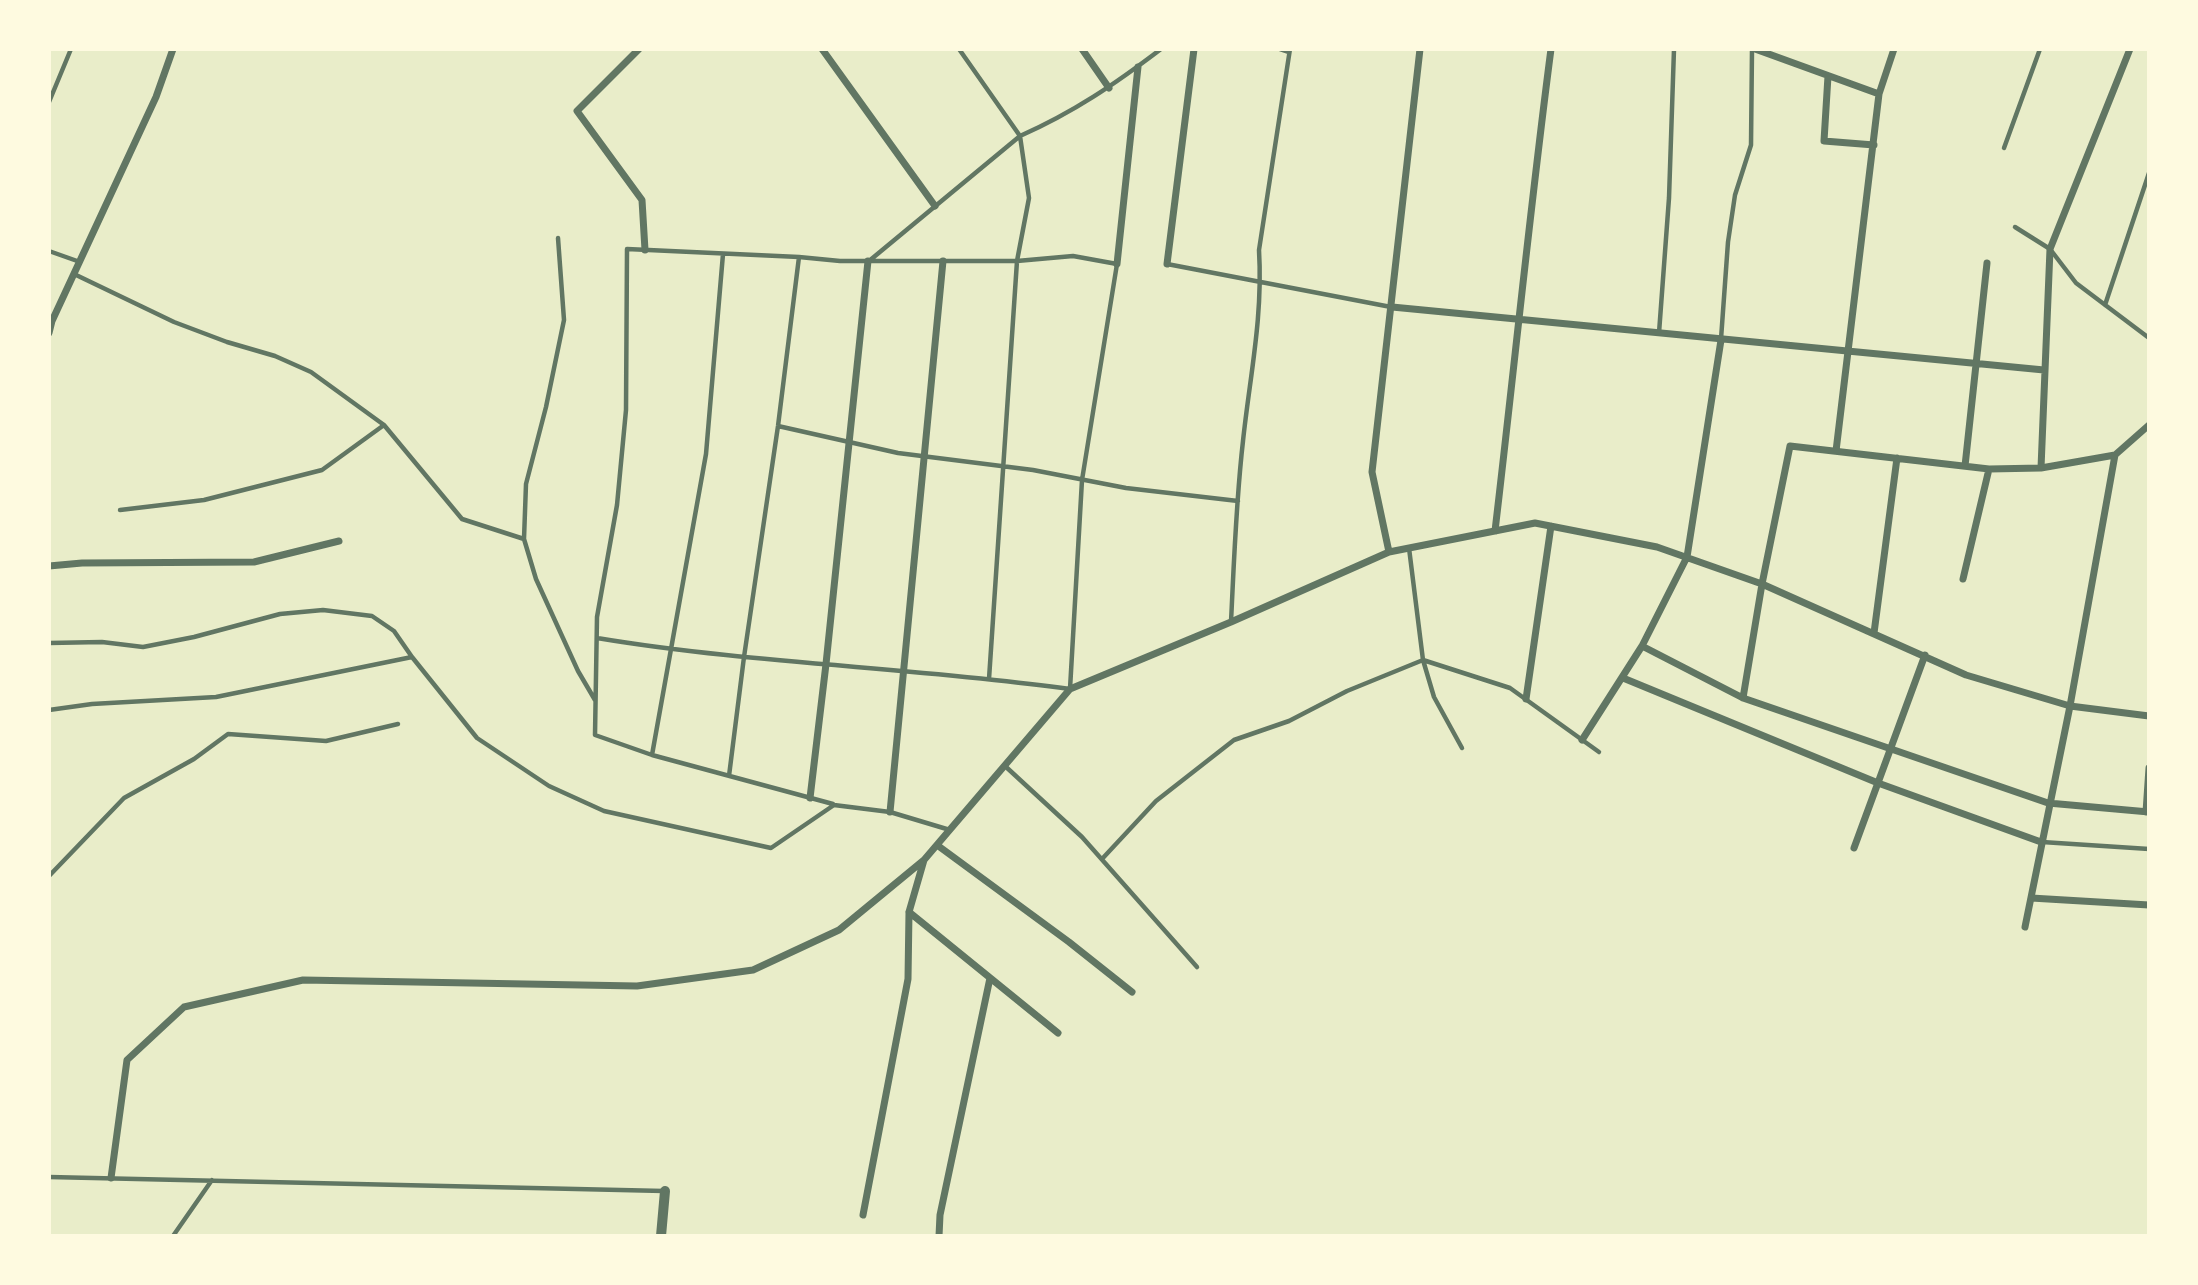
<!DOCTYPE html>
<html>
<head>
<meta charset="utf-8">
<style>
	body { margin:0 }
	#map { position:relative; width:2198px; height:1285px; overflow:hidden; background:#e9edc9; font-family:Montserrat,sans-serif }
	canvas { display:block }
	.frame { position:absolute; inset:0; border:51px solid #fefae0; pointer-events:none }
</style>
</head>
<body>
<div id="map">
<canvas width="2198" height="1285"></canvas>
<div class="frame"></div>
</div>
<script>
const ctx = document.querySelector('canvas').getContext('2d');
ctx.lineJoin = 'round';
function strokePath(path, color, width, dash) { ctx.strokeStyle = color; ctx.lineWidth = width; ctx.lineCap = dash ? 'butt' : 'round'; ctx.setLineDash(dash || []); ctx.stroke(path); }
const service = new Path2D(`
	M1280,49L1289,52
	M49,102L71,49
	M2004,148L2040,49
	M2015,227L2050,249L2076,283L2149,338
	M558,238L564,320L546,407L526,484L524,539L536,579L578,671L595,700
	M49,251L80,262
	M799,257L627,249L626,410L617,505L597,617L595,735L652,755L833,804
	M869,261L1020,136L959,49
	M1167,264L1391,307
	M74,274L174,322L227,342L275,356L311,372L384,425L462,519L524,539
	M2105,305L2149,173
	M1659,333L1669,198L1674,49
	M1721,339L1728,242L1735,195L1751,145L1752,49
	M778,426L898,453L1033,470L1126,488L1238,501
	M120,510L204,500L322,470L384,425
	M1231,622C1234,562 1236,501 1243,441C1250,375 1263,318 1259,250L1290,49
	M597,638C753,664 913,667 1070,689L1082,480L1117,264L1073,256L1017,261H840L799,257L778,426L744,657L729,776
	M49,643L102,642L143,647L194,637L280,614L323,610L372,616L394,631L412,657
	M989,679L1017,261L1029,198L1020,136C1074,112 1115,84 1161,49
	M49,710L92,704L216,697L412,657L477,738L549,786L604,811L771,848L834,805L890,812L950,830
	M1462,748L1434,697L1423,660L1510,688L1599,752
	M652,755L706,454L723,254
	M1005,766L1082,837L1197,967
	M2042,842L2149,849
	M1102,859L1156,801L1234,740L1289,721L1347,691L1423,660L1409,548
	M49,876L124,798L194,759L228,734L326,741L398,724
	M49,1177L664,1191
	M173,1236L212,1180`);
const minor = new Path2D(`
	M639,49L577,111L642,200L645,250
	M822,49L935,206
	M1082,49L1109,88
	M1420,49L1372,472L1389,552L1535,523L1657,547L1762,584L1966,675L2070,706L2149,716
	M1755,49L1879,94
	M1828,76L1824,141L1874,145
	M1117,264L1138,67
	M1167,264L1194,49
	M1392,307L2044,370
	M49,333L52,321L156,97L173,49
	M1836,451L1879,94L1894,49
	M1965,466L1987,263
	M2041,468L2050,249L2130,49
	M1495,531C1514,370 1530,209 1551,49
	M49,566L82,563L254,562L339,541
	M1963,579L1989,469
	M1874,633L1897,458
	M1642,646L1743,698L2048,803L2149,812
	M1623,678L1878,783L2041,842
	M1743,698L1762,584L1790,446L1989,469L2041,468L2115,455L2149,425
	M1526,699L1551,526
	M1582,740L1642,646L1687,557L1721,340
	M810,798L826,664L868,261
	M890,812L943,261
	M2146,812L2149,768
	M937,845L1069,942L1132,992
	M1854,848L1925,655
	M2031,898L2149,905
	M909,912L1058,1033
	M2025,927L2070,706L2115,455
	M111,1178L127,1060L184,1007L303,980L637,986L753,970L839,930L924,860L1070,689L1231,622L1389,552
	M863,1215L908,979L909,912L924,860
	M939,1236L940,1215L990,978`);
const tertiary = new Path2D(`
	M661,1236L665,1191`);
strokePath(service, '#617663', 4.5);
strokePath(minor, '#617663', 7);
strokePath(tertiary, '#617663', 10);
</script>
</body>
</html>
